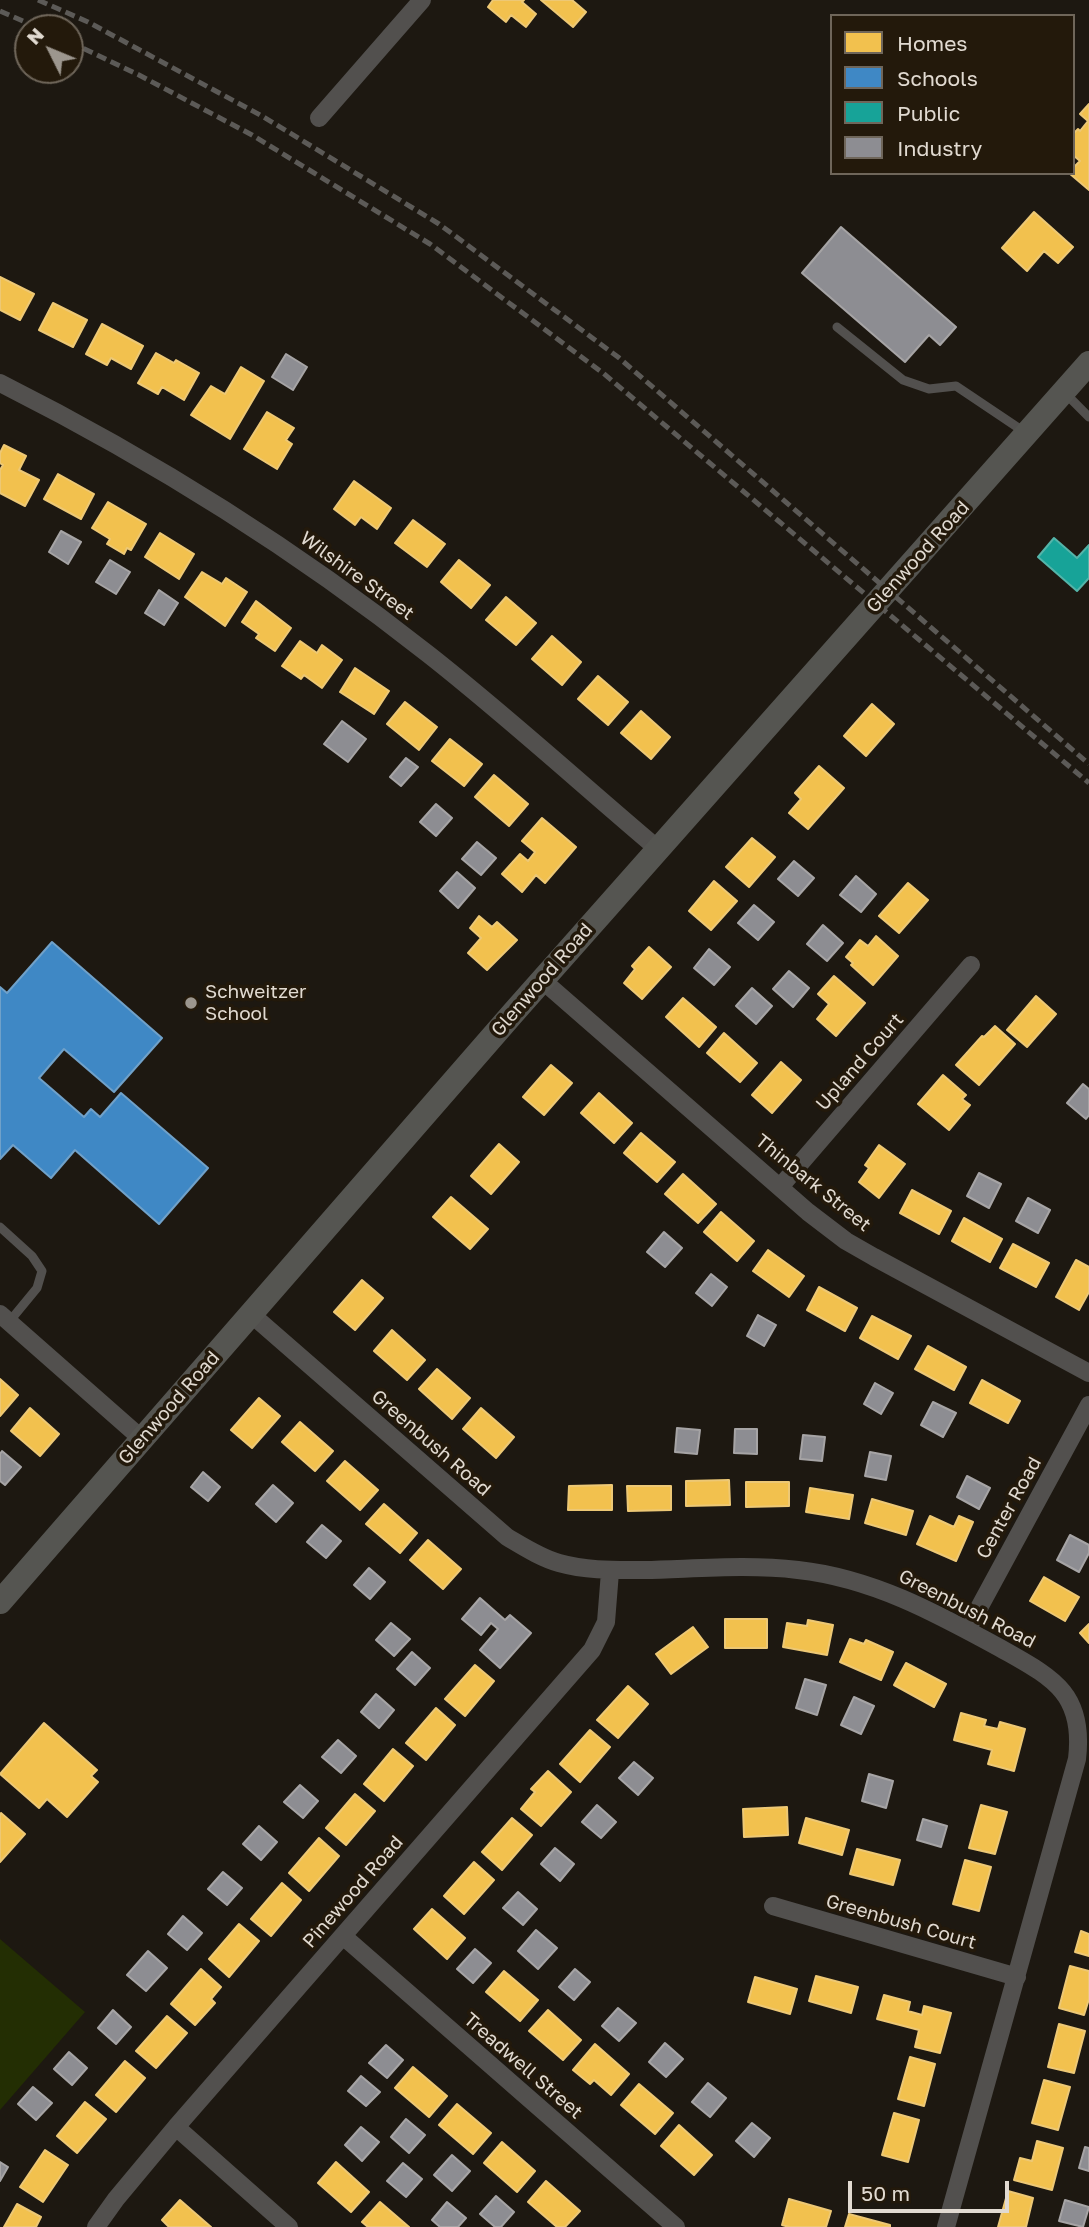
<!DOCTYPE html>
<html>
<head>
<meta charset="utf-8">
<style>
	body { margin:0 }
	#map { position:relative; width:1089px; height:2227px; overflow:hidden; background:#1d1811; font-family:"Golos Text",sans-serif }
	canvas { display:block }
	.legend { position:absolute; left:830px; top:14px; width:245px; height:161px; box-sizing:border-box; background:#23190b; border:2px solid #6f665a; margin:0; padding:9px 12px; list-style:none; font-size:21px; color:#e1dad1 }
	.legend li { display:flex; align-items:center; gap:14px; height:35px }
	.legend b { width:35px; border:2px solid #6f665a }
	.north { position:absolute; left:14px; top:14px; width:70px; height:70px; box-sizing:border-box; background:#23190b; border:2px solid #6f665a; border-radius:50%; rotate:313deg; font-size:19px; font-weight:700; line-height:28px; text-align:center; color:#e1dad1 }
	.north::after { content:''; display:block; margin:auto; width:24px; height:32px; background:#9c968e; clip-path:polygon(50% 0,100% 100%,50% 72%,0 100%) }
	.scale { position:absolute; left:848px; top:2181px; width:161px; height:32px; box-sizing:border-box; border:4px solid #e1dad1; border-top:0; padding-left:9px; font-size:21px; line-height:24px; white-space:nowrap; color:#e1dad1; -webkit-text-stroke:5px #23190b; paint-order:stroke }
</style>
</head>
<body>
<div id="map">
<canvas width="1089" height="2227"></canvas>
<ul class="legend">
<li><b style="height:19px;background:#f2c14e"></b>Homes</li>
<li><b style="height:19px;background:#3f88c5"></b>Schools</li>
<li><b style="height:19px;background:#17a398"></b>Public</li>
<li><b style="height:19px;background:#8d8d92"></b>Industry</li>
</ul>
<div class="north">N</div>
<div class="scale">50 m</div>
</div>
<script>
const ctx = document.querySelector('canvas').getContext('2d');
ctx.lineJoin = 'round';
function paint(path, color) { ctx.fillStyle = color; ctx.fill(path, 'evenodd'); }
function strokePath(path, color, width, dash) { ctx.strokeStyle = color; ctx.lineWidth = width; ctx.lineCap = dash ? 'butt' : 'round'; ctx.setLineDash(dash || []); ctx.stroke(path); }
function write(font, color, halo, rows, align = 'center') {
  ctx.font = font + ' "Golos Text",sans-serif'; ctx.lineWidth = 7; ctx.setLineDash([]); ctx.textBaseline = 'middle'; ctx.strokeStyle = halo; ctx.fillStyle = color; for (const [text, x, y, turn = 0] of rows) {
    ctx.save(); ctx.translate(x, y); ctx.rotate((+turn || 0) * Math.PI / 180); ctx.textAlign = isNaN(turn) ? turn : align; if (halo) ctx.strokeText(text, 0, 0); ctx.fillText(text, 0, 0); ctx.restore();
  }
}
const green = new Path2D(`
	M0,1939L85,2012L0,2110Z`);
const homes = new Path2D(`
	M493,0H524L522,2L536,14L526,27L511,15L506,22L488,7Z
	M541,0H572L586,12L573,27Z
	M1089,104V190L1069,173H1073V168L1080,161L1073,155V134L1078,129L1080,131L1088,121L1080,114Z
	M1034,212L1073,247L1058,263L1044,251L1027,271L1002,248Z
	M0,277L34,294L20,320L0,310Z
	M53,303L87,320L73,347L39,330Z
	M102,324L143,346L131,369L111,358L107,365L86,354Z
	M156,353L174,363L176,360L199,373L184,400L162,387L158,394L138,383Z
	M241,367L264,381L230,439L191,415L211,386L225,394Z
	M267,412L294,428L286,440L292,444L277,469L244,449Z
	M4,445L26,456L19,470L39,480L25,506L0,493V470L3,465L0,463V453Z
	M58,474L94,494L81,519L44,499Z
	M354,481L391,508L377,529L361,517L355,525L334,509Z
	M108,502L146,524L131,550L127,548L124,554L107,544L110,539L92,528Z
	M413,520L445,544L427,567L395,543Z
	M160,533L194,554L179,579L145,557Z
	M459,560L490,585L471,608L441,582Z
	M202,572L222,584L226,578L247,592L225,626L185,597Z
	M506,597L536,623L516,645L486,620Z
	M256,601L291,628L275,651L256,638L259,634L242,622Z
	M552,636L581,662L562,685L532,659Z
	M300,641L317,653L322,645L342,660L322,688L304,675L301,679L282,666Z
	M355,668L389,691L374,714L340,692Z
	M598,676L628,702L608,725L578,699Z
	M405,702L437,727L419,750L387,724Z
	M872,704L894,724L866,756L844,736Z
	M641,711L670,737L651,759L621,733Z
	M450,739L482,764L464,786L432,761Z
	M819,766L844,788L808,829L789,813L801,799L795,793Z
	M494,775L528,804L509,826L475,797Z
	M542,818L576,847L545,883L536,875L522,892L502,874L520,854L528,861L535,852L522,841Z
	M752,838L775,857L749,887L726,867Z
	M714,881L737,901L711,930L689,911Z
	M908,883L928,900L899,933L879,916Z
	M479,916L492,927L497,922L517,940L487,970L468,953L481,938L470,928Z
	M876,936L898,956L873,985L851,965L853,963L846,957L860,940L868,946Z
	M649,947L671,967L642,999L624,983L635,969L632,966Z
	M834,976L865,1003L836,1036L817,1019L829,1004L818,994Z
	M1036,996L1056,1014L1027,1047L1007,1030Z
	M683,998L716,1027L699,1047L666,1017Z
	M995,1026L1015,1044L979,1085L956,1065L982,1036L984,1037Z
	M724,1033L757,1063L740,1082L707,1053Z
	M781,1062L801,1080L772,1113L752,1095Z
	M551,1065L572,1083L544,1115L523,1097Z
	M943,1075L966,1095L962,1099L970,1105L949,1130L918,1104Z
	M599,1093L632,1123L614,1143L581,1113Z
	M641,1133L675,1162L657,1182L624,1153Z
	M499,1144L519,1162L491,1194L471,1176Z
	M879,1145L905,1164L879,1198L859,1182L869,1168L865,1165Z
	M683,1174L716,1204L698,1223L665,1194Z
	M912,1190L951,1211L939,1234L900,1213Z
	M451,1197L488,1229L470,1249L433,1217Z
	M721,1212L754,1241L737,1261L704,1232Z
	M964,1218L1002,1239L990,1262L952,1241Z
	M1013,1244L1049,1263L1036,1287L1000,1268Z
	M768,1250L804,1276L789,1297L753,1271Z
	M1076,1260L1089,1267V1292L1079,1310L1056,1297Z
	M362,1280L383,1298L355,1330L334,1312Z
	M819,1287L857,1308L845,1331L807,1310Z
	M872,1316L911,1336L898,1359L860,1338Z
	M392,1330L425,1360L407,1380L374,1351Z
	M928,1346L966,1367L954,1390L915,1369Z
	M437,1369L470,1398L452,1419L419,1389Z
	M0,1379L18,1395L0,1416Z
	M982,1380L1020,1401L1008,1423L970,1403Z
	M259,1398L280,1416L252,1448L231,1430Z
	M30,1408L59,1434L40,1456L11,1431Z
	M481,1408L514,1437L496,1458L463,1429Z
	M300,1422L333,1451L315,1471L282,1442Z
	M345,1461L378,1490L360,1510L327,1481Z
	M729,1480L730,1505L686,1506V1481Z
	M746,1482H789V1506L746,1507Z
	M612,1485V1510H568L569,1486Z
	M627,1486H671V1510L628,1511Z
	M810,1488L853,1495L849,1519L806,1512Z
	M872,1499L913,1511L906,1535L865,1523Z
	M384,1504L417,1533L400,1553L366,1524Z
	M930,1516L954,1527L959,1516L973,1522L956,1561L917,1544Z
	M428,1540L461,1569L443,1589L410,1560Z
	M1044,1577L1079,1597L1065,1621L1030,1601Z
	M725,1619H767V1648H725Z
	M808,1620L833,1625L827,1655L783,1647L787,1623L807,1626Z
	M1089,1624V1643L1080,1633Z
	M693,1627L708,1647L671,1674L656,1654Z
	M850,1639L864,1644L866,1640L893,1652L881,1680L840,1662Z
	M906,1663L946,1684L934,1707L894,1685Z
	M475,1665L494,1681L465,1716L445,1699Z
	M628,1686L648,1704L618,1738L597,1720Z
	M436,1708L455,1725L426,1760L406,1743Z
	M961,1713L986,1720L984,1726L998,1729L1000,1722L1025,1729L1014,1771L988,1764L992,1750L954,1740Z
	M44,1723L97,1770L91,1776L98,1782L67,1817L47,1799L39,1808L0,1774Z
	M590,1730L610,1747L580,1782L560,1764Z
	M393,1749L413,1766L384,1801L364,1784Z
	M548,1771L571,1792L541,1826L521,1809L535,1792L531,1789Z
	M355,1794L375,1811L346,1845L326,1828Z
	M981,1805L1007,1812L995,1854L969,1848Z
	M787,1807L788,1835L744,1837L743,1809Z
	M1,1813L25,1834L0,1862V1815Z
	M512,1818L532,1835L502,1870L482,1852Z
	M806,1818L849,1830L842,1855L799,1843Z
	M319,1838L339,1856L309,1891L289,1873Z
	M857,1849L900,1860L893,1885L850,1874Z
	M965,1860L991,1867L979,1911L953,1904Z
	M474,1862L494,1880L464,1914L444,1896Z
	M282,1883L301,1900L271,1936L251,1919Z
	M432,1909L465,1938L447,1959L414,1929Z
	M239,1924L259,1941L229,1977L209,1959Z
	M1081,1931L1089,1934V1956L1075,1952Z
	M1070,1966L1089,1971V1999L1084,2015L1059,2008Z
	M201,1969L221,1987L211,1999L215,2003L195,2025L171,2004Z
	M504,1971L538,2000L520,2021L486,1992Z
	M816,1976L858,1987L851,2013L809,2001Z
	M755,1977L797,1989L790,2014L748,2002Z
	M884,1995L910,2002L908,2011L922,2015L924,2006L951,2013L940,2053L915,2047L919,2030L877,2019Z
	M548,2010L581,2040L563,2060L529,2031Z
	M167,2016L187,2033L156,2068L136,2051Z
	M1059,2024L1085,2031L1074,2073L1048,2067Z
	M595,2044L629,2074L611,2095L594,2080L590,2084L573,2070Z
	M910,2057L935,2064L924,2106L898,2099Z
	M125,2061L145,2078L116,2112L96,2095Z
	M413,2067L447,2096L429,2117L395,2088Z
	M1044,2080L1070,2087L1058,2130L1032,2123Z
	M639,2084L673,2113L655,2134L621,2105Z
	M85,2102L106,2119L77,2153L57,2136Z
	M457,2104L491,2133L473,2154L439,2125Z
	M894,2113L919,2120L908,2162L882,2155Z
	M679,2125L712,2155L694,2175L661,2146Z
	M1037,2141L1063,2148L1052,2190L1014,2180L1020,2158L1032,2161Z
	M502,2142L535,2171L517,2192L484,2163Z
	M45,2150L68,2165L43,2202L20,2187Z
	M336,2162L369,2192L351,2212L318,2183Z
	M546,2181L580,2211L565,2227H557L528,2202Z
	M1008,2191L1033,2198L1026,2227H998Z
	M789,2199L831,2211L826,2227H789L782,2225Z
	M180,2200L211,2227H169L162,2220Z
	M380,2202L409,2227H368L362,2222Z
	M17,2204L41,2217L36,2227H4Z
	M849,2214L890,2225V2227H845Z`);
const schools = new Path2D(`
	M52,942L162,1038L114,1092L64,1049L39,1078L84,1117L91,1109L100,1117L121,1093L208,1168L159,1224L75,1150L51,1178L13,1145L0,1159V987L7,993Z`);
const public = new Path2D(`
	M1054,538L1077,558L1089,545V578L1077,591L1038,557Z`);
const industry = new Path2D(`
	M841,227L956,327L940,345L929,335L905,362L802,273Z
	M286,354L307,367L293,390L272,377Z
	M61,531L81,542L68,564L49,552Z
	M110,560L130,572L116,594L96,582Z
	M159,590L178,603L164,625L145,613Z
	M342,721L366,739L348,762L324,744Z
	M406,758L418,767L401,786L390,777Z
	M436,804L452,818L436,836L420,822Z
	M477,842L496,858L481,875L462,859Z
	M794,861L814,878L798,896L778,879Z
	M457,872L475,888L458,908L440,891Z
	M856,876L876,894L861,912L840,895Z
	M754,905L774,922L758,940L738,923Z
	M823,925L843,943L827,961L807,944Z
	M709,949L730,967L714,985L694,968Z
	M789,971L809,988L793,1007L773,989Z
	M752,988L772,1006L756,1024L736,1006Z
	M1083,1084L1089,1089V1115L1086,1119L1067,1103Z
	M979,1173L1001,1184L989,1208L967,1196Z
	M1028,1198L1050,1210L1038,1233L1016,1221Z
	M664,1232L682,1248L665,1267L647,1252Z
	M711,1274L727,1287L712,1306L696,1293Z
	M758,1315L776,1325L764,1346L747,1336Z
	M875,1383L893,1393L881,1414L864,1404Z
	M933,1402L956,1413L943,1437L921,1425Z
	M677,1428L700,1430L697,1454L675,1452Z
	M735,1429H757V1454L734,1453Z
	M803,1435L825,1437L822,1461L800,1459Z
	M2,1451L21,1467L5,1485L0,1481V1454Z
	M870,1452L891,1456L886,1480L865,1476Z
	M203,1472L220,1487L208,1501L191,1487Z
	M967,1476L990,1488L979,1509L957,1497Z
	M273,1485L293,1503L276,1522L256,1504Z
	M322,1525L341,1541L326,1558L307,1542Z
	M1070,1535L1089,1545V1553L1079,1572L1057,1560Z
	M369,1568L385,1582L370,1599L354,1585Z
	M480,1598L505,1620L510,1615L531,1633L500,1668L480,1650L498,1629L491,1623L481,1635L462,1619Z
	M391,1623L410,1639L394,1656L376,1640Z
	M412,1652L430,1668L415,1685L397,1669Z
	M805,1679L826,1685L817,1715L796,1708Z
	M376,1694L394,1710L379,1728L361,1712Z
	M854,1697L874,1706L861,1734L841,1725Z
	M338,1740L356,1756L341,1773L322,1757Z
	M634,1762L653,1778L638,1795L619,1778Z
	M869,1774L893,1781L886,1808L862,1801Z
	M300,1785L318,1801L303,1818L284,1802Z
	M597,1805L616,1822L601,1838L582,1822Z
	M923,1819L947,1826L941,1847L917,1840Z
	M259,1826L277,1842L261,1860L243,1844Z
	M555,1848L574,1864L560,1881L541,1864Z
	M223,1872L242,1888L227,1905L208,1889Z
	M518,1892L537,1909L523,1925L503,1908Z
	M183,1916L202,1933L187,1950L168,1934Z
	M536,1930L557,1948L538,1969L518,1951Z
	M475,1949L491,1963L473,1983L457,1969Z
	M148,1951L167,1968L146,1991L127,1975Z
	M575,1969L590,1982L574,2000L559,1987Z
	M618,2008L636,2023L619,2041L602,2026Z
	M113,2010L131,2027L116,2044L98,2028Z
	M665,2043L683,2059L666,2077L649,2062Z
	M386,2045L403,2060L387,2078L369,2063Z
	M69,2052L87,2068L72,2085L54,2069Z
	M361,2076L380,2092L366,2106L348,2091Z
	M708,2083L726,2098L710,2117L692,2102Z
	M33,2087L52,2103L36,2120L18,2104Z
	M406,2119L425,2135L409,2153L391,2137Z
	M752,2123L770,2138L754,2157L736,2141Z
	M361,2127L379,2142L362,2161L345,2145Z
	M1085,2147L1089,2148V2171L1079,2168Z
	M452,2155L470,2171L452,2191L434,2175Z
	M0,2162L8,2167L0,2181Z
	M403,2163L422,2179L406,2197L387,2181Z
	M496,2196L514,2212L501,2227H495L480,2214Z
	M1065,2200L1089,2207L1083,2227L1059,2221Z
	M447,2202L466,2218L458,2227H440L432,2220Z`);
const lane = new Path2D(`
	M837,327L903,380L929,389L956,386L1026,433
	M1065,393L1089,417
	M0,1227L32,1256L42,1271L37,1288L9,1322`);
const street = new Path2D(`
	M319,118L422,0
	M0,383C151,459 295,549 428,654C507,716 581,784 658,849
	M542,980L808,1212L846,1241L874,1257L1089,1373
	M780,1187L971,965
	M0,1314L142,1439
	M251,1314L507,1537C524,1547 541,1558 559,1563C588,1571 615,1570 644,1570C694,1569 748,1564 798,1570C872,1578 936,1613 1000,1648C1051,1677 1085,1692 1077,1759L946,2227
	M967,1630L1089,1405
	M773,1906L1017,1977
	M343,1936L676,2227
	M176,2127L289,2227
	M96,2227L116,2199L176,2127L592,1650L606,1622L610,1572`);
const secondary = new Path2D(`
	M0,1602L514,1012L1089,363`);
const rail = new Path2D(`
	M38,0L88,22L262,116L439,224L618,357L1089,764
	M0,11L39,28
	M70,42L139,75L252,135L430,244L603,373L1089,783`);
const markers = [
	[191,1003,7,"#9c968e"]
];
const streetNames = [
	["Glenwood Road",918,557,-48],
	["Wilshire Street",357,576,36],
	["Glenwood Road",542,980,-49],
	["Upland Court",860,1062,-49],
	["Thinbark Street",813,1183,39],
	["Glenwood Road",169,1408,-49],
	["Greenbush Road",431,1443,41],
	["Center Road",1009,1508,-61],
	["Greenbush Road",967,1609,27],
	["Pinewood Road",353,1892,-49],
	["Greenbush Court",901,1922,16],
	["Treadwell Street",523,2066,41]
];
const poiNames = [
	["Schweitzer",205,992],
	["School",205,1014]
];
paint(green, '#232e03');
paint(homes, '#f2c14e');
strokePath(homes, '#edc875', 2);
paint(schools, '#3f88c5');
strokePath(schools, '#70a1c9', 2);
paint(public, '#17a398');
strokePath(public, '#54b4a9', 2);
paint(industry, '#8d8d92');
strokePath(industry, '#a6a4a5', 2);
strokePath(lane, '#52504e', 9);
strokePath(street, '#52504e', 18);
strokePath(secondary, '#555551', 24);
strokePath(rail, '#5c5a57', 5, [10, 5]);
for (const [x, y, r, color] of markers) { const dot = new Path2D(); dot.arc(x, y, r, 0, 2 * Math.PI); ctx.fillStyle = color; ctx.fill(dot); strokePath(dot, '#23190b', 2.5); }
write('19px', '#e1dad1', '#23190b', streetNames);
write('19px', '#e1dad1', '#23190b', poiNames, 'left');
</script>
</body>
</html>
